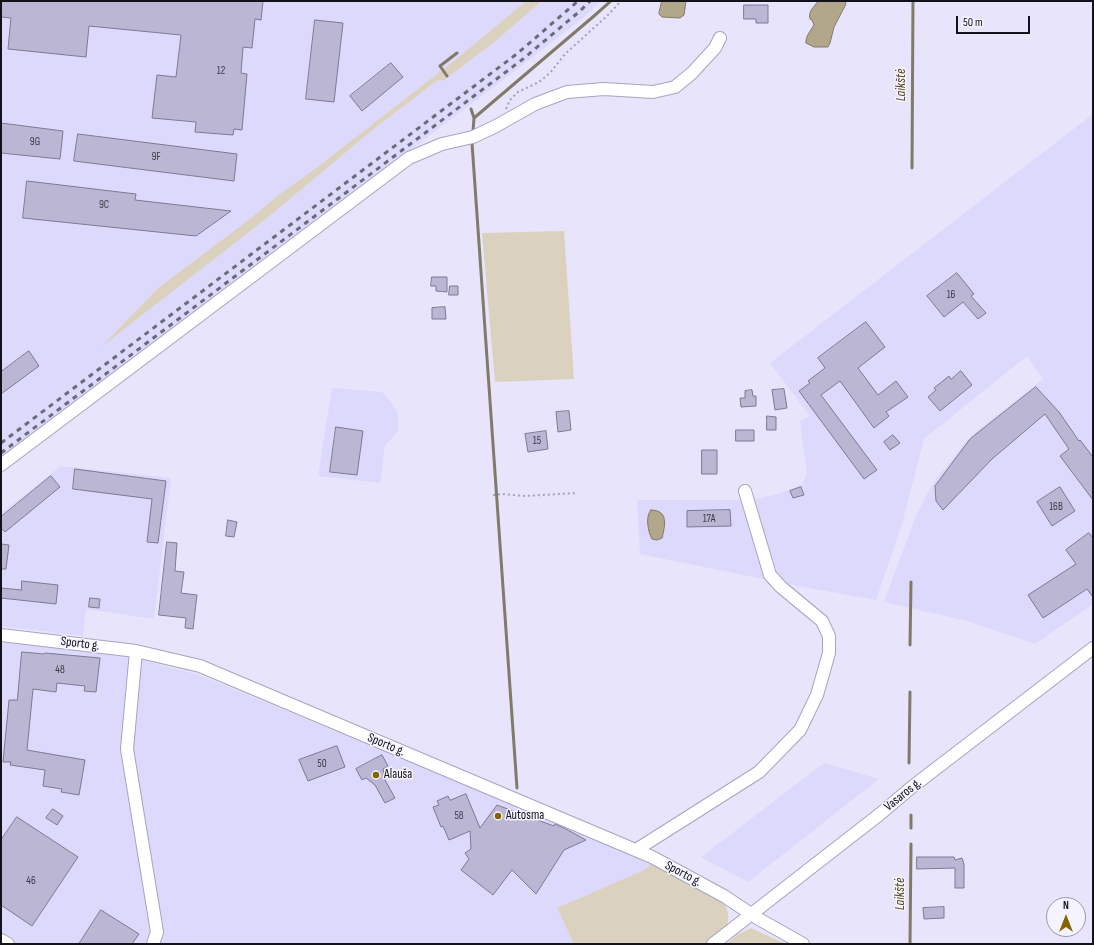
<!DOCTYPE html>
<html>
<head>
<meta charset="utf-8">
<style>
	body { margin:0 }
	#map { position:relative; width:1094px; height:945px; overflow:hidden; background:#e7e4fc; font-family:"Sofia Sans Condensed",sans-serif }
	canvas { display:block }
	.frame { position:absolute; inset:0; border:2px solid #13121b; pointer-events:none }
	.north { position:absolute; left:1046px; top:897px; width:40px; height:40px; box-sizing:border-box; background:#f4f3ff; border:1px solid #9a99a4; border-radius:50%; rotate:0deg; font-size:11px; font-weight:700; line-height:16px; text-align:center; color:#13121b }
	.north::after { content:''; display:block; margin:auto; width:14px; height:18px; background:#856500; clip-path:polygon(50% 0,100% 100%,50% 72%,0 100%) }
	.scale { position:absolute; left:956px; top:16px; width:74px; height:18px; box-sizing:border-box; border:2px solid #13121b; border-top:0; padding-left:5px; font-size:12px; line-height:14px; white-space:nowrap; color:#13121b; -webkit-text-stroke:3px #f4f3ff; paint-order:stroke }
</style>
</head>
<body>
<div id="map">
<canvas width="1094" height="945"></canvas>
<div class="frame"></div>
<div class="north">N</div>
<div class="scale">50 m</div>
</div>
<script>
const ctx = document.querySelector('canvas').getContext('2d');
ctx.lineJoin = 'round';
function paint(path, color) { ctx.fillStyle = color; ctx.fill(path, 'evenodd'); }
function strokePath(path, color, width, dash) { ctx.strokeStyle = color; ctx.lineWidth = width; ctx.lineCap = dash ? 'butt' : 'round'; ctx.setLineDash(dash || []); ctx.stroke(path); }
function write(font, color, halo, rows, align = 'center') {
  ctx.font = font + ' "Sofia Sans Condensed",sans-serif'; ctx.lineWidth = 3; ctx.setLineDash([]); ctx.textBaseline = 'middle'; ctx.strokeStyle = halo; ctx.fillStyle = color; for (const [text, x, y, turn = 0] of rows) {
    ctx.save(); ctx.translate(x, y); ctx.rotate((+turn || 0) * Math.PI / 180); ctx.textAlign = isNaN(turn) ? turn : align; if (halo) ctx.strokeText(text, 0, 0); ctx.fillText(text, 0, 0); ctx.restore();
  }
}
const built = new Path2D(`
	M1,1H526L455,60L316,168L277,196L251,218L158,288L104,344L266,219L375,128L438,80L443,81L497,40L542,1H601L584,17L511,74L1,459Z
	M1093,114V604L1035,644L967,621L884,602L914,521L923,501L936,479L965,443L983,426L1043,379L1027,356L924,439L902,524L876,600L793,585L640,554L637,500H753L781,493L801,485L807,474L800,421L810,416L770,363Z
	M332,388L382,392L393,405L398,414V431L385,446L380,483L318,476Z
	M61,466L171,478L154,619L86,609L83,636L1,626V513Z
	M1,641L104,653L143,660L199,675L600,840L631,853L651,864L644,870L557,908L574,944H1Z
	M824,763L879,779L748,882L701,857Z`);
const green = new Path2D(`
	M526,1H542L497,40L443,81L438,80L375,128L266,219L101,347L158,288L251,218L277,196L316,168L455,60Z
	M564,231L574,379L495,382L482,233Z
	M651,864C670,873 688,882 706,893C711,896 718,898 722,902C729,909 730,919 726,928L705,944H574L557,908L644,870Z
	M751,928L786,944H787H726L737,935Z`);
const water = new Path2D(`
	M662,1H686L684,15L680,18L662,17L659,14Z
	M818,1H845L846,4L834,27L830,43L828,47H814L806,43C805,37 811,30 814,25L812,20L810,19C808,10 814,8 818,1Z
	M651,510C669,510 665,526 662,538L657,540L652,539C648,532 645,516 651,510Z`);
const stream = new Path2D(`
	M447,76L440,66L457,53
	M471,109L474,118L473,131
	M474,118L594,16L611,1
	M472,143L517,788
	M912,168L913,1
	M910,645L911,582
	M909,763L910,692
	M911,815V828
	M910,944L911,844`);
const building = new Path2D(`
	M1,1H263L261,20L255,19L252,48L243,47L241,73L247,74L242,130L234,129L233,135L195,132L196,122L152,118L157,75L176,77L181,35L89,26L86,57L8,49L11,18L1,17Z
	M744,5H768V23H756V19H744Z
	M315,20L343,23L334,102L306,99Z
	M391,63L403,77L362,111L350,96Z
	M1,123L63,131L60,159L1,153Z
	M78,134L237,154L234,181L74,161Z
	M27,181L136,194L135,200L231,211L196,236L23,218Z
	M957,273L974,294L971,296L986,313L978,319L963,302L944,317L927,296Z
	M432,277H447V292L436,291V286H431Z
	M450,286H458V295H449Z
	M445,307L446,319H432V308Z
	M866,322L885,347L858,368L878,395L896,381L908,397L886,412L889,416L874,428L840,381L821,395L877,470L864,479L799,391L810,383L808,381L825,368L818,358Z
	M29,351L39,366L1,394V372Z
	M961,371L972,385L940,411L928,397L936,390L934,388L949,376L951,379Z
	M1036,387L1059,412L1079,441L1080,440L1093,457V500L1060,456L1069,449L1045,414L992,459L943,510L936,501L935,486L970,439Z
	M784,389L787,408L775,410L772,390Z
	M752,390L753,396H756V406L741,407L740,398H745V391Z
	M569,411L571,430L558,432L556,412Z
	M767,416L776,417V430H767Z
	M336,427L363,431L357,475L330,472Z
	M736,430H754V441H736Z
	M546,431L548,449L528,452L525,434Z
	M893,435L900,443L890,450L884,442Z
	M702,450H717V474H702Z
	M75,469L166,481L158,543L147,542L152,499L73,489Z
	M51,476L60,487L5,532L1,528V517Z
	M801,487L804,495L793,498L790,491Z
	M1060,487L1075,511L1052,526L1037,502Z
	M730,510L731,526L687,527V511Z
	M228,520L237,522L234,537L226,536Z
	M1089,533L1093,538V597L1087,589L1043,618L1028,595L1076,564L1066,550Z
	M167,542L177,543L175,571L184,572L181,593L197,595L193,629L185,628L186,618L159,615Z
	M1,544L9,545L6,569H1Z
	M22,581L58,585L56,604L1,598V588L21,590Z
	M90,598L100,599L99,608L89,607Z
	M22,652L44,654L45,653L100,658L96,692L84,691L85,686L57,683L56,692L33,689L27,750L85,760L79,795L61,792L62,789L43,786L45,770L10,765L11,762H3L9,700H17Z
	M337,746L345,767L308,781L299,760Z
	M382,755L388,766L383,769L385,780L395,798L385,803L375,785L366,778L362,780L356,769Z
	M466,794L480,828L497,805L554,826L555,824L566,829L586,840L564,850L536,894L512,870L493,895L461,870L469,859L465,853L471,849L470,831L449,840L443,826L441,827L433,807L439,805L437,801L448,796L450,800Z
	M53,809L63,816L57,825L46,818Z
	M17,817L78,857L32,926L1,905V840Z
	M917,857H954L955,860L962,858L964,864V888H955V868L917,869Z
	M944,907V918L924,919L923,908Z
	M101,910L139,934L132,944H79Z`);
const path = new Path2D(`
	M506,109L510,100L518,92L539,82L550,73L565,54L607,16L621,1
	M493,495L502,494L525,496L577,493`);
const minor = new Path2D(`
	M1,465L409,158L442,144L473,137L496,126L535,104L567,92L604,89L653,92L675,87L692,73L715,48L720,38
	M1,635L136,651L200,666L652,857L724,896L757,918L803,944
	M136,651L127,749L157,932L153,944
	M636,850L759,772L800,730L817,695L829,653V636L822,621L781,587L770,575L745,491
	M1,940L8,944
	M713,944L880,814L912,787L1093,648`);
const rail = new Path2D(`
	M1,443L518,53L578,1
	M1,453L523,59L580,11L590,1`);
const markers = [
	[376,775,4,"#856500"],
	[498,816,4,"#856500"]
];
const numberNames = [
	["12",221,71],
	["9G",35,142],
	["9F",156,157],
	["9C",104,205],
	["16",951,295],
	["15",537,441],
	["16B",1056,507],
	["17A",709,519],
	["48",60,670],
	["50",322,764],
	["58",459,816],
	["46",31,881]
];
const streetNames = [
	["Sporto g.",80,644,7],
	["Sporto g.",386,745,23],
	["Vasaros g.",903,795,-39],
	["Sporto g.",683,874,28]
];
const poiNames = [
	["Alauša",384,775],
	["Autosma",506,816]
];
const waterNames = [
	["Laikštė",901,85,-90],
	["Laikštė",900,894,-90]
];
paint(built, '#ddd9fd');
paint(green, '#dad2bf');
paint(water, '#b2a68b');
strokePath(water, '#827a69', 1);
strokePath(stream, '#827a69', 3);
paint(building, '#bab6d3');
strokePath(building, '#7d7a94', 1);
strokePath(minor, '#a7a4bf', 14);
strokePath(path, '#a3a1b4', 2, [2, 3]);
strokePath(minor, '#fff', 12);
strokePath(rail, '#6b6a79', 3, [5, 5]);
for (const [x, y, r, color] of markers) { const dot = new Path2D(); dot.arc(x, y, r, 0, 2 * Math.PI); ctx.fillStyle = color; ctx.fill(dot); strokePath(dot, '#f4f3ff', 1.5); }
write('11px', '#3d3b49', null, numberNames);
write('13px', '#13121b', '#f4f3ff', streetNames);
write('13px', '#13121b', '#f4f3ff', poiNames, 'left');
write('italic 14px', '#594615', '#f4f3ff', waterNames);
</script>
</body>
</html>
